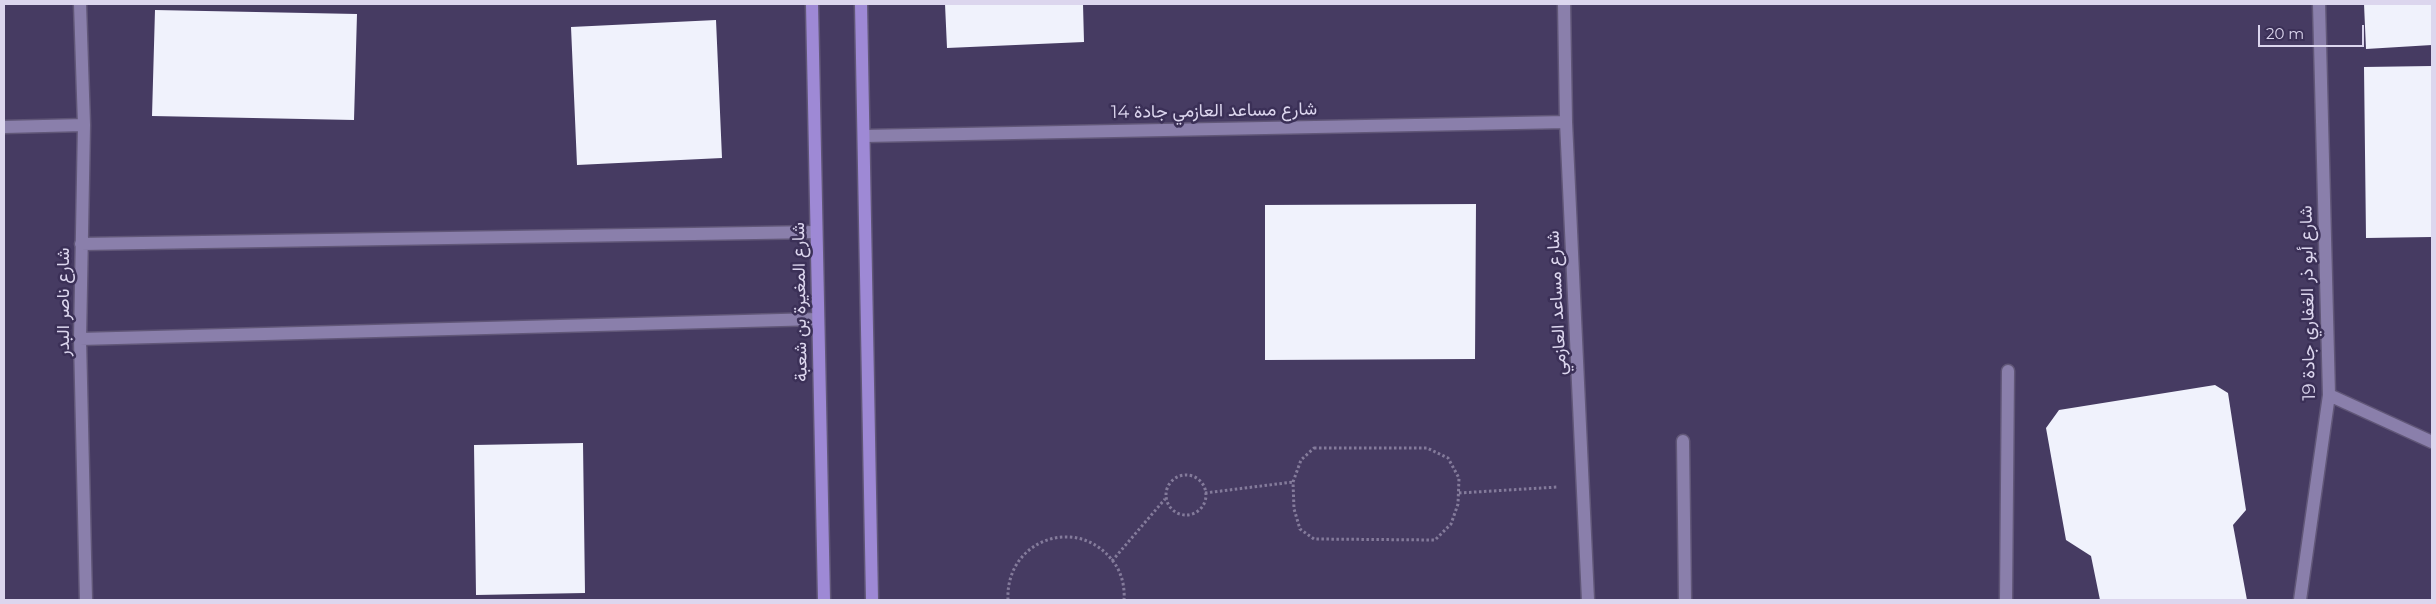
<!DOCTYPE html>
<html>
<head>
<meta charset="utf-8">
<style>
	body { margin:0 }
	#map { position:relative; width:2436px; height:604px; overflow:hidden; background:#463b62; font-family:Montserrat,sans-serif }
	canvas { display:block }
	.frame { position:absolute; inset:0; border:5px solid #dcd6ee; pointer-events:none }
	.scale { position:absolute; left:2258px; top:25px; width:106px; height:22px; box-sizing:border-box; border:2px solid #dcd6ee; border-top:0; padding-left:6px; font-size:15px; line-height:18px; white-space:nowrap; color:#dcd6ee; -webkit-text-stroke:4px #3b3057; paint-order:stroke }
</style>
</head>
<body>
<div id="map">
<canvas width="2436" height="604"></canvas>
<div class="frame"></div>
<div class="scale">20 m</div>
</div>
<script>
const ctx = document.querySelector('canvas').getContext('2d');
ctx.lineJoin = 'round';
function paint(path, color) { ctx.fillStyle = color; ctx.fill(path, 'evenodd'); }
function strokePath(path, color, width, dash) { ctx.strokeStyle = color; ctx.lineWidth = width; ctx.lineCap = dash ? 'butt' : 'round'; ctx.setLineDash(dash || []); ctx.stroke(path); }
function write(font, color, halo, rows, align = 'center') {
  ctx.font = font + ' Montserrat,Vazirmatn,sans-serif'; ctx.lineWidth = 5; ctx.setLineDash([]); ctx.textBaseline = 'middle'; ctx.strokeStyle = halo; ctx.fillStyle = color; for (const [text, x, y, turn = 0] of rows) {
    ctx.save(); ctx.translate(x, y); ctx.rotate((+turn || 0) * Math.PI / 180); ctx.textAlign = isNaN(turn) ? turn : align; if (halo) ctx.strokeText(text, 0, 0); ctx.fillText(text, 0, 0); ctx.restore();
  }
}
const building = new Path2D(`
	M945,4H1083L1084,42L947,48Z
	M2364,4H2432V45L2366,49Z
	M155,10L357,14L354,120L152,116Z
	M716,20L722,158L577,165L571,27Z
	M2432,66V237L2366,238L2364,67Z
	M1476,204L1475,359L1265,360V205Z
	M2215,385L2228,393L2246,510L2233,525L2247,600H2100L2091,556L2066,540L2046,428L2059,410Z
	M583,443L585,593L476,595L474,445Z`);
const path = new Path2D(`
	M1314,448H1427L1448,458L1459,478L1458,504L1451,524L1435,540L1314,539L1300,529L1294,509L1293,482L1301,460Z
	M1166 495a20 20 0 1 1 40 0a20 20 0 1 1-40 0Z
	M1205,493L1293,482
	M1459,493L1558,487
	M1112,561L1165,499
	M1008,600C1005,539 1080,513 1115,564C1122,574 1125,588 1124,600`);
const minor = new Path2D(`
	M80,4L84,125L80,339L86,600
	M1564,4L1566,122L1588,600
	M4,127L84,125
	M864,136L1566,122
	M81,244L816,232
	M80,339L818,319
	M2329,395L2432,442
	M1683,441L1685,600
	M2006,600L2008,371
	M2300,600L2329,395L2319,4`);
const major = new Path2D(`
	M812,4L824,600
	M861,4L872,600`);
const streetNames = [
	["شارع مساعد العازمي جادة 14",1214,111,-1],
	["شارع ناصر البدر",64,302,-90],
	["شارع المغيرة بن شعبة",800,302,-91],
	["شارع مساعد العازمي",1557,303,-93],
	["شارع أبو ذر الغفاري جادة 19",2308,303,-91]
];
paint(building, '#f0f2fc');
strokePath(minor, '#615778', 15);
strokePath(major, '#615778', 15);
strokePath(path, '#847b9b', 3, [2.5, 2.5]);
strokePath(minor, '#8a7fab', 12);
strokePath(major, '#9e89d5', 12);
write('18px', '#dcd6ee', '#3b3057', streetNames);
</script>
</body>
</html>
